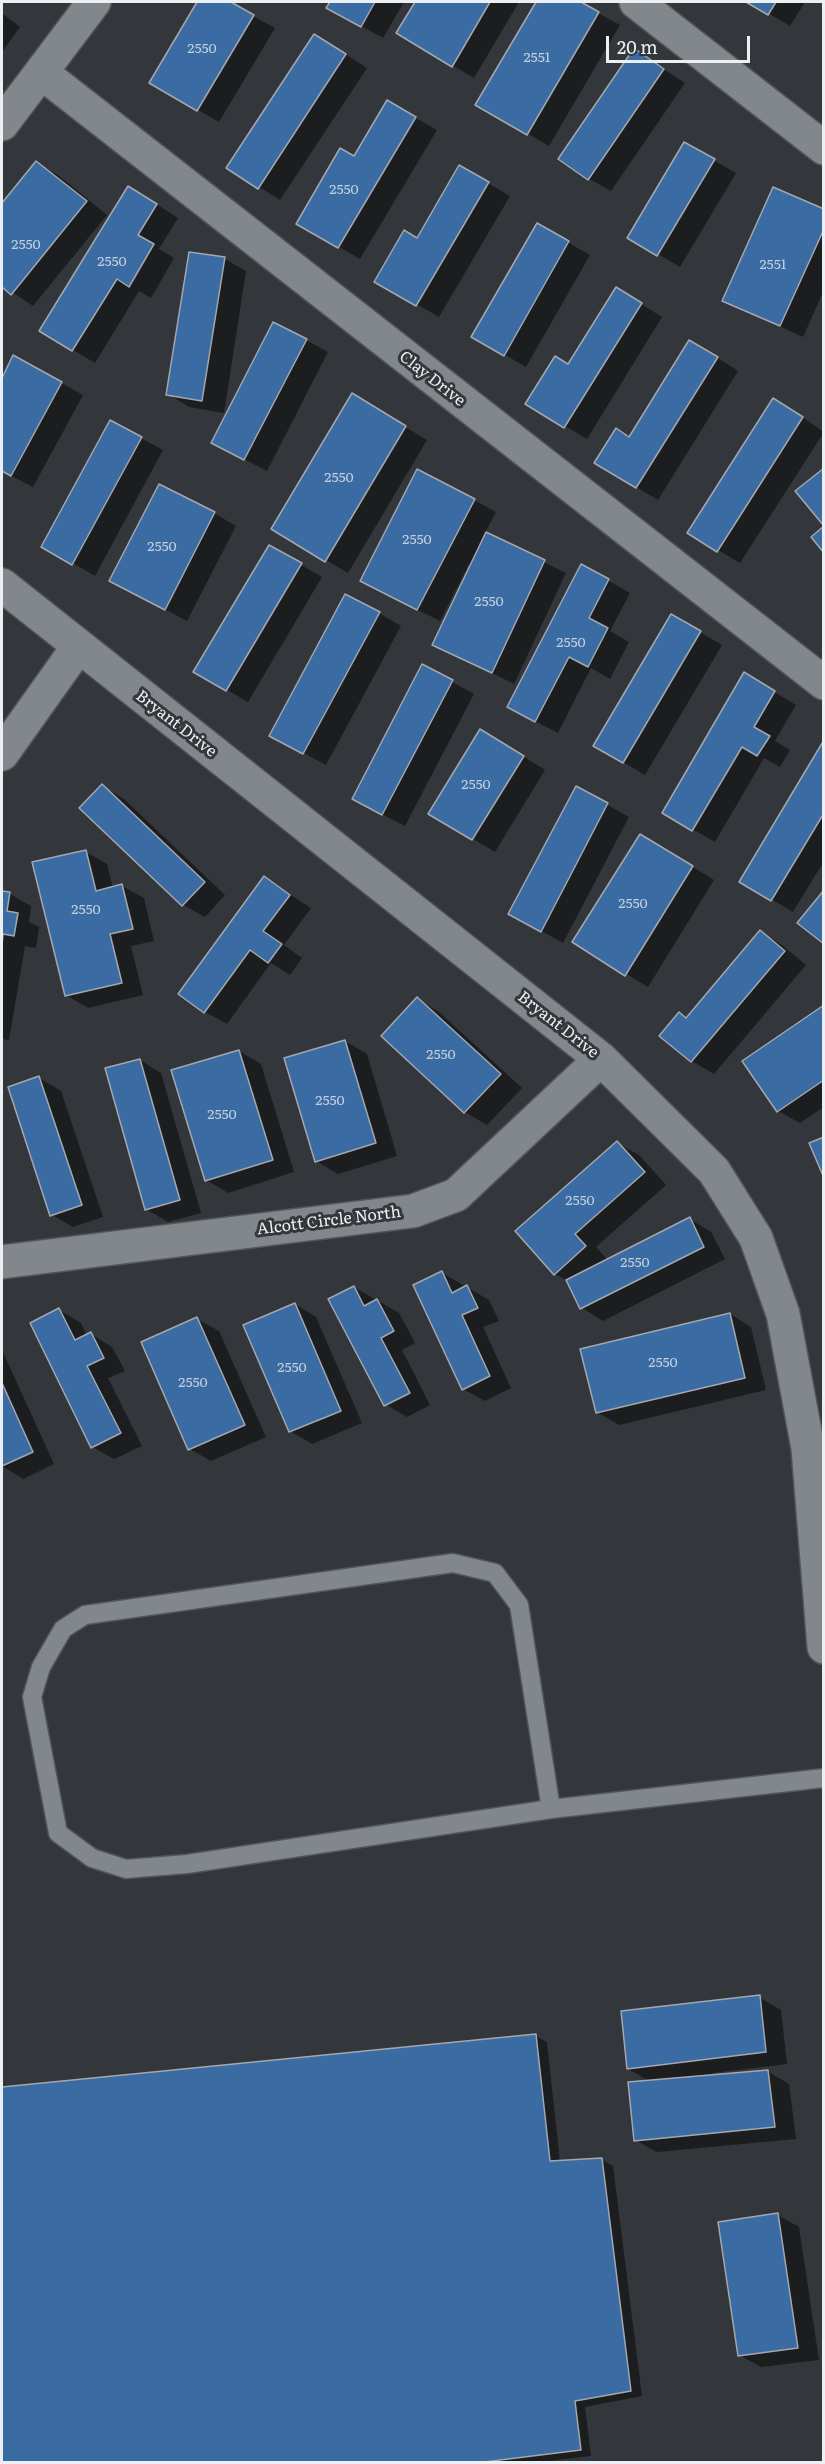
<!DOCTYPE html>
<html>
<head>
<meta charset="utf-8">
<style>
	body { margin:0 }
	#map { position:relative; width:825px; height:2464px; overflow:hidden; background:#33373b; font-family:Literata,serif }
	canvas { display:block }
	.frame { position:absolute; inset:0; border:3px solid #edf0f2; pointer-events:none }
	.scale { position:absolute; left:606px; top:36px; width:144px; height:27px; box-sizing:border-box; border:3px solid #edf0f2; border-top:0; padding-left:8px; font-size:18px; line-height:21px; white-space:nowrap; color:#edf0f2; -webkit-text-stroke:4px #33373b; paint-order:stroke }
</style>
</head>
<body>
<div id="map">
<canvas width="825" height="2464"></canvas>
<div class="frame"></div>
<div class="scale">20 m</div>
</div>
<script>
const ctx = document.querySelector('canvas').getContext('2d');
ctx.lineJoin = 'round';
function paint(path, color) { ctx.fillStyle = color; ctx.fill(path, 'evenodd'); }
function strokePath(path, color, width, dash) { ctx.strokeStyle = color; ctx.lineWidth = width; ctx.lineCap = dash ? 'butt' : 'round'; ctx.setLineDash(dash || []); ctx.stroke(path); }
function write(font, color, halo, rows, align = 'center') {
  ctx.font = font + ' Literata,serif'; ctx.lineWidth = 6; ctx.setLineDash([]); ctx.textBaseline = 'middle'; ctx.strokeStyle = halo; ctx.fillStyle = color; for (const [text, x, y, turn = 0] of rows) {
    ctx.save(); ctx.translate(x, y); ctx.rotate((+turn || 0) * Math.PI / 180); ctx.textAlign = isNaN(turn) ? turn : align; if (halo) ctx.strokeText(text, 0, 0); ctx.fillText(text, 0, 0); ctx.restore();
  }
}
const shadow = new Path2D(`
	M199,2H228L275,28L219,122L151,82Z
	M332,2H404L383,38L328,8Z
	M417,2H519L474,78L398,33Z
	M537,2H578L620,25L549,146L477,104Z
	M749,2H805L790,26Z
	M2,13L20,27L2,52Z
	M336,48L367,68L280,200L229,168Z
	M634,50L685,83L611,191L589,179Z
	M388,102L437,130L360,259L298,223L355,158Z
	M685,144L736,173L680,267L629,237Z
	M36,163L58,175L107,215L33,306L2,285V206Z
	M460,167L510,196L439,317L376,281L417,240Z
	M150,200L178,218L159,249L174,258L151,298L139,291L95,363L41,331Z
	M824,211V290L803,337L724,301Z
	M537,225L590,255L526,367L473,336Z
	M225,259L246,271L224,413L189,407L168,394Z
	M638,302L662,317L587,439L527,404Z
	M306,340L328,352L267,471L213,443Z
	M712,354L738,371L658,500L596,463L630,438Z
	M14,357L83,395L33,487L2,471V381Z
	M352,395L427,440L348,573L273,529Z
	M795,412L824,432L740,563L689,533Z
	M141,438L163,450L95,576L43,546Z
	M474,500L496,512L485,533L566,573L514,684L434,644L471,565L469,564L440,621L384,593Z
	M214,513L236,526L187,621L131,591Z
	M270,547L322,577L248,702L195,671Z
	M582,566L630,593L610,631L629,642L610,679L591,668L558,733L531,719Z
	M379,613L401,626L326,765L293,747Z
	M672,616L722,645L645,775L596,746Z
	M423,666L474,694L405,826L376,811Z
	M744,674L796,705L775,741L790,750L780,767L764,758L715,842L664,813Z
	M502,743L545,770L495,852L430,813Z
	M824,743V861L793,912L741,881Z
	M102,786L124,799L225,895L205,917L183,905Z
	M577,788L629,817L563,943L532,926Z
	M662,848L714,880L648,987L574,942Z
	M86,852L107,864L113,888L122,886L144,898L154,941L131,946L143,995L88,1008L66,995Z
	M264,878L311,908L284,945L302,958L290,975L271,963L227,1024L205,1012Z
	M2,893L10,894L31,906L29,922L39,927L36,948L25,946L9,1040L2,1039Z
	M760,932L782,945L806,965L714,1074L692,1061L661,1036L680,1014L688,1018Z
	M418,999L439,1012L522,1088L487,1125L465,1112L383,1036Z
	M824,1007V1107L800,1123L778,1111Z
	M345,1041L367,1054L397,1156L338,1174L316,1161Z
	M239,1051L261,1064L294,1172L228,1193L206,1180Z
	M140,1060L161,1073L201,1213L168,1222L146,1209Z
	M39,1078L61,1091L103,1217L73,1227L52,1215Z
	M617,1143L639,1155L666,1185L596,1247L608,1260L690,1219L711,1232L725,1259L603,1321L582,1308L568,1281L555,1274Z
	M442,1273L489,1300L499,1321L483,1327L511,1388L485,1401L463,1389Z
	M354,1287L399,1313L415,1343L402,1350L430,1405L407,1417L385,1404Z
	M295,1304L316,1317L362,1423L312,1444L290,1431Z
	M59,1310L81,1323L87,1336L91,1334L112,1347L125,1371L108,1378L142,1446L114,1459L92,1447Z
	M730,1314L751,1327L766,1390L619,1425L597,1412Z
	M197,1319L219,1331L266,1437L211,1461L190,1449Z
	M2,1350L54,1464L23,1479L2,1466Z
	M759,1997L781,2010L787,2064L713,2073V2076L767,2071L789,2084L796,2139L657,2152L635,2140L651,2082L628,2069Z
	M536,2036L547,2042L560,2162L602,2160L613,2166L642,2396L585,2407L591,2456L538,2462H2V2089Z
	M778,2215L799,2227L819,2360L761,2367L739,2355Z`);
const building = new Path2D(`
	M197,2H231L254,15L197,111L149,83Z
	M330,2H375L361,27L326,8Z
	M415,2H490L452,67L396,33Z
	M536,2H581L599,12L527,135L475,105Z
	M746,2H776L768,15Z
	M314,34L346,54L258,189L226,168Z
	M634,48L664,69L588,180L558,159Z
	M387,100L416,117L338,248L296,224L340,148L354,156Z
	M684,142L715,159L657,256L627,238Z
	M36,161L87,201L11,295L2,287V203Z
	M459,165L489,182L416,306L374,282L404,230L417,238Z
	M128,186L157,204L138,235L154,244L129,287L117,279L72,351L39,331Z
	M773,187L824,209V229L780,326L722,301Z
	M537,223L569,241L504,356L471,337Z
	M189,252L225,257L202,401L166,395Z
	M616,287L642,303L564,428L525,404L555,356L568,364Z
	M273,322L307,339L244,460L211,443Z
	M689,340L718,357L636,488L594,463L616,428L629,437Z
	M13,355L62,382L11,476L2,471V378Z
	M352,393L406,426L325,562L271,529Z
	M773,398L803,417L717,552L687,533Z
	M110,420L142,437L72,565L41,547Z
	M824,468V526L795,491Z
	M417,469L475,499L417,610L360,581Z
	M159,484L215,512L165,610L109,581Z
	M824,526V553L811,537Z
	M486,532L545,560L492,673L432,645Z
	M269,545L302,563L226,691L193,672Z
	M581,564L609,579L589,618L608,628L588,667L569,657L535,722L507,707Z
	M345,594L380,612L303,754L269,736Z
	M671,614L701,631L623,763L593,746Z
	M422,664L453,680L382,815L352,799Z
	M744,672L775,691L754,727L770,736L757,756L742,747L692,831L662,813Z
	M480,729L524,756L472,840L428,814Z
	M824,740V813L771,901L739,882Z
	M102,784L205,882L182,906L79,808Z
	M576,786L608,803L541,932L508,914Z
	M640,834L693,866L625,976L572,942Z
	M86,850L96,891L122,884L133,929L110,934L122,983L65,996L32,862Z
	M264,876L290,895L263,931L282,944L268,963L250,950L204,1013L178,994Z
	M824,890V944L797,923Z
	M2,891L10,892L7,911L18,913L14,936L3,934L2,946Z
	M760,930L785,951L691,1062L659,1036L679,1012L686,1018Z
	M417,997L501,1074L464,1113L381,1036Z
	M824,1005V1080L777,1112L742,1061Z
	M345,1040L376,1143L315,1162L284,1058Z
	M239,1050L273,1160L205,1181L171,1070Z
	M140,1059L180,1200L145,1210L105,1068Z
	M39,1076L82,1205L50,1216L8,1087Z
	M824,1137V1178L809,1143Z
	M617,1141L645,1172L575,1234L586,1246L554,1275L515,1231Z
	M690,1217L704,1247L580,1309L566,1280Z
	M442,1271L452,1293L467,1285L478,1308L462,1315L490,1376L462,1390L413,1285Z
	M354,1286L364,1306L377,1299L394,1331L381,1338L410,1393L384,1406L328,1299Z
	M295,1303L341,1411L289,1432L243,1325Z
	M59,1308L75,1340L91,1332L104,1358L87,1366L121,1433L91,1448L30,1323Z
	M730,1313L745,1378L596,1413L580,1349Z
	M197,1317L245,1425L188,1450L141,1342Z
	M2,1383L33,1452L2,1466Z
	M760,1995L766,2052L627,2069L621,2011Z
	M536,2034L550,2161L602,2158L631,2391L575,2401L581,2450L484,2462H2V2087Z
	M768,2070L775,2127L634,2141L628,2082Z
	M778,2213L798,2348L738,2356L718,2222Z`);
const lane = new Path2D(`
	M551,1809L519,1605L495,1573L453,1563L85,1615L63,1629L41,1667L32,1697L58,1833L92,1858L126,1869L187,1864L551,1809L824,1778`);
const street = new Path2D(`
	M636,2L824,148
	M42,73L824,683
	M2,124L94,2
	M2,585L601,1059L714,1171L756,1238L783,1314L808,1448L824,1647
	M2,754L78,647
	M2,1262L413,1211L456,1195L601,1059`);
const numberNames = [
	["2550",202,49],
	["2551",537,58],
	["2550",344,190],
	["2550",26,245],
	["2550",112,262],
	["2551",773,265],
	["2550",339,478],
	["2550",417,540],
	["2550",162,547],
	["2550",489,602],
	["2550",571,643],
	["2550",476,785],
	["2550",633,904],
	["2550",86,910],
	["2550",441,1055],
	["2550",330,1101],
	["2550",222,1115],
	["2550",580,1201],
	["2550",635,1263],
	["2550",663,1363],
	["2550",292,1368],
	["2550",193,1383]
];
const streetNames = [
	["Clay Drive",432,379,38],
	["Bryant Drive",176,724,38],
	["Bryant Drive",558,1025,38],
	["Alcott Circle North",329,1221,-7]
];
paint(shadow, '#0007');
paint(building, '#3a6ba2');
strokePath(building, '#a4a8ae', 1.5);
strokePath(lane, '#525558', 21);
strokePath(street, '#525558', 36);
strokePath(lane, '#82878c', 18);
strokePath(street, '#82878c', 33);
write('14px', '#c0cfde', null, numberNames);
write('16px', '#edf0f2', '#33373b', streetNames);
</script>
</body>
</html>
